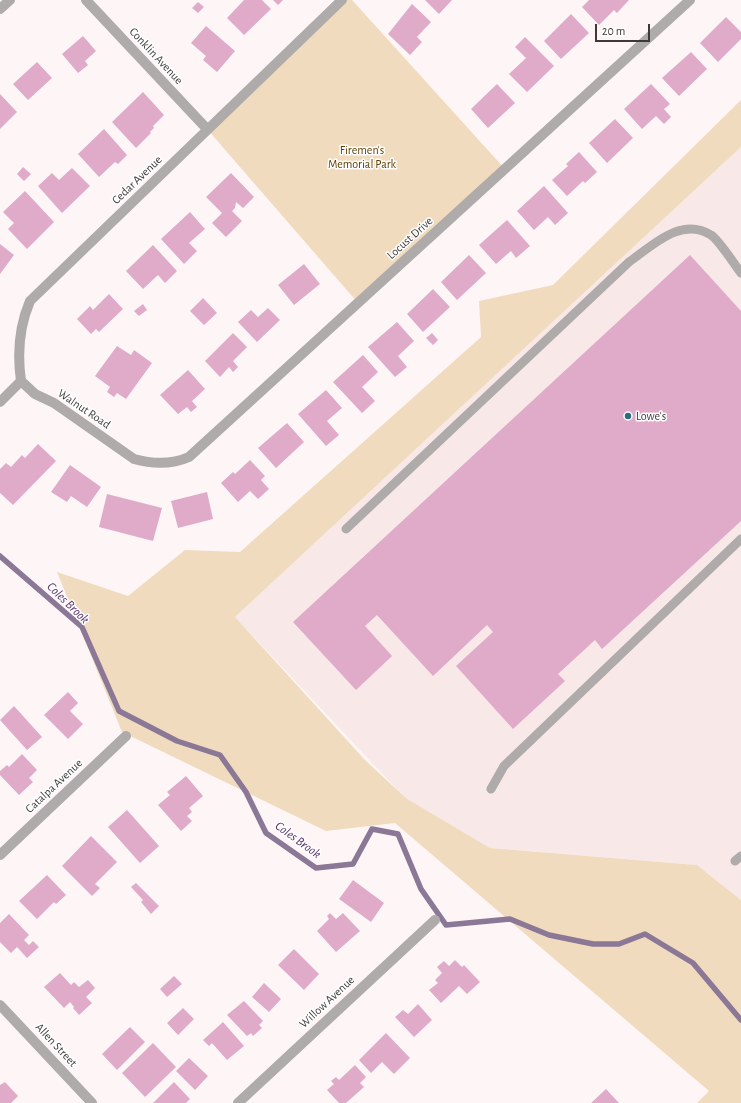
<!DOCTYPE html>
<html>
<head>
<meta charset="utf-8">
<style>
	body { margin:0 }
	#map { position:relative; width:741px; height:1103px; overflow:hidden; background:#fef6f6; font-family:"Alegreya Sans",sans-serif }
	canvas { display:block }
	.scale { position:absolute; left:595px; top:24px; width:55px; height:18px; box-sizing:border-box; border:2px solid #3d3939; border-top:0; padding-left:5px; font-size:12px; line-height:14px; white-space:nowrap; color:#3d3939; -webkit-text-stroke:3px #fff; paint-order:stroke }
</style>
</head>
<body>
<div id="map">
<canvas width="741" height="1103"></canvas>
<div class="scale">20 m</div>
</div>
<script>
const ctx = document.querySelector('canvas').getContext('2d');
ctx.lineJoin = 'round';
function paint(path, color) { ctx.fillStyle = color; ctx.fill(path, 'evenodd'); }
function strokePath(path, color, width, dash) { ctx.strokeStyle = color; ctx.lineWidth = width; ctx.lineCap = dash ? 'butt' : 'round'; ctx.setLineDash(dash || []); ctx.stroke(path); }
function write(font, color, halo, rows, align = 'center') {
  ctx.font = font + ' "Alegreya Sans",sans-serif'; ctx.lineWidth = 3; ctx.setLineDash([]); ctx.textBaseline = 'middle'; ctx.strokeStyle = halo; ctx.fillStyle = color; for (const [text, x, y, turn = 0] of rows) {
    ctx.save(); ctx.translate(x, y); ctx.rotate((+turn || 0) * Math.PI / 180); ctx.textAlign = isNaN(turn) ? turn : align; if (halo) ctx.strokeText(text, 0, 0); ctx.fillText(text, 0, 0); ctx.restore();
  }
}
const built = new Path2D(`
	M741,147V900L697,865L490,848L407,800L235,617Z`);
const green = new Path2D(`
	M342,0H352L505,169L358,303L207,129Z
	M741,100V147L235,617L365,760L407,799L490,848L697,865L741,900V1103H697L709,1091L395,823L326,831L122,732L57,572L128,596L185,550L240,552L481,337L479,301L553,285Z`);
const stream = new Path2D(`
	M0,556L82,627L119,711L177,741L220,755L246,792L266,833L316,868L353,864L372,829L398,834L421,889L446,925L510,919L549,935L593,944H619L645,934L693,963L741,1020`);
const building = new Path2D(`
	M244,0H262L271,9L244,35L227,18Z
	M273,0H283L278,5Z
	M425,0H452L439,14Z
	M589,0H629L617,13L614,10L599,25L582,7Z
	M198,2L204,7L198,13L192,8Z
	M412,4L431,22L417,37L422,42L410,55L388,34Z
	M571,14L589,33L561,59L544,41Z
	M726,17L741,32V39L718,62L700,43Z
	M206,26L235,51L217,72L203,60L206,56L191,43Z
	M83,36L96,51L85,61L88,65L78,73L62,54Z
	M525,37L554,66L527,92L509,74L526,58L515,47Z
	M691,52L707,69L679,96L662,78Z
	M37,62L52,78L28,100L13,84Z
	M497,84L515,103L488,128L471,109Z
	M651,84L670,104L664,109L671,117L664,124L656,116L642,129L624,109Z
	M143,92L164,115L153,126L154,128L150,132L151,133L136,148L112,122Z
	M0,94L17,112L0,129Z
	M615,119L633,138L607,163L589,143Z
	M104,129L127,155L118,164L115,162L99,177L78,154Z
	M579,152L597,172L585,183L583,181L567,196L552,180L568,166L566,164Z
	M23,167L31,174L24,181L17,174Z
	M72,168L90,186L62,213L38,186L52,173L59,180Z
	M231,173L254,197L243,208L236,202L235,208L232,211L242,221L226,237L212,223L222,213L206,197Z
	M544,186L568,213L555,225L548,217L534,230L517,211Z
	M25,191L54,222L27,249L8,229L14,223L3,212Z
	M190,212L205,229L189,243L197,251L184,264L161,239Z
	M507,220L530,246L516,258L511,251L496,264L479,245Z
	M0,244L14,255L0,274Z
	M153,245L177,271L165,283L158,275L143,289L126,271Z
	M469,255L486,273L457,300L441,282Z
	M690,255L741,311V521L602,649L595,640L558,674L565,681L513,729L456,666L493,632L487,625L433,676L377,615L365,626L392,656L356,690L293,622Z
	M304,264L320,284L294,305L278,285Z
	M433,289L450,307L423,332L407,314Z
	M109,294L123,309L99,332L96,329L91,334L77,319L90,306L93,310Z
	M203,298L217,313L204,325L190,311Z
	M143,304L147,310L139,316L134,311Z
	M268,308L280,320L257,342L238,322L251,310L258,317Z
	M397,322L414,341L398,356L407,367L395,377L368,347Z
	M233,333L247,347L233,361L238,367L233,372L229,367L220,377L205,361Z
	M432,333L438,340L433,345L426,338Z
	M117,346L131,355L134,350L152,363L126,399L117,393L114,397L107,392L110,387L95,376Z
	M363,355L378,372L362,387L375,401L362,413L333,382Z
	M188,370L205,389L192,401L197,407L191,412L187,407L178,414L160,395Z
	M326,390L342,408L327,421L339,435L326,446L298,414Z
	M287,423L304,442L276,468L258,448Z
	M38,444L56,461L13,505L0,493V469L6,463L11,467L22,455L25,458Z
	M250,460L265,476L261,480L269,489L258,499L250,491L238,502L221,483L233,472L235,474Z
	M70,465L101,487L87,507L71,496L67,502L51,492Z
	M207,492L213,519L178,528L171,501Z
	M107,494L162,508L153,541L99,527Z
	M68,692L78,703L70,711L83,724L68,739L44,715Z
	M14,706L42,737L27,750L0,720Z
	M22,754L37,770L29,778L33,782L19,795L0,775V771L7,765L9,767Z
	M186,776L203,796L189,808L192,812L187,816L192,821L181,831L158,805L170,795L167,792Z
	M127,810L159,846L140,863L108,827Z
	M91,836L117,862L95,884L100,888L92,896L62,866Z
	M47,875L66,895L56,904L54,902L37,919L19,901Z
	M353,880L384,903L371,922L339,899Z
	M136,883L159,906L151,914L141,902L143,900L131,887Z
	M330,913L336,919L343,913L360,931L336,952L317,931L329,919L327,916Z
	M9,914L29,935L24,940L29,945L33,941L39,947L27,958L17,947L11,953L0,942V923Z
	M294,949L319,974L304,990L278,965Z
	M455,960L462,967L464,965L480,982L467,994L459,986L441,1003L429,990L438,983L435,980L442,973L437,967L444,961L449,966Z
	M60,973L71,985L74,982L79,987L88,980L95,988L86,997L92,1003L79,1015L73,1008L74,1007L70,1002L64,1008L44,987Z
	M174,976L182,984L167,997L160,989Z
	M264,983L281,999L269,1012L252,997Z
	M244,1001L263,1021L259,1025L262,1028L253,1036L251,1033L247,1036L227,1015Z
	M418,1004L432,1020L414,1037L395,1017L403,1010L408,1014Z
	M183,1008L194,1019L178,1035L167,1023Z
	M223,1022L244,1046L227,1060L212,1043L209,1046L203,1040Z
	M130,1027L145,1042L117,1070L102,1054Z
	M386,1033L410,1058L394,1074L382,1062L371,1073L359,1060Z
	M153,1043L176,1067L145,1097L122,1073Z
	M189,1058L208,1076L195,1090L176,1071Z
	M355,1065L366,1077L360,1083L364,1087L346,1103H339L327,1090L334,1084L331,1081L336,1077L339,1080Z
	M5,1082L18,1096L11,1103H0V1085Z
	M174,1082L190,1099L186,1103H153Z
	M606,1089L619,1103H591Z`);
const service = new Path2D(`
	M346,529L629,262C652,246 681,216 711,235C718,239 735,265 741,273
	M491,789L504,766L741,539
	M735,861L741,856`);
const minor = new Path2D(`
	M86,0L207,129
	M21,381L35,394L54,403L134,459C152,464 171,465 189,457L690,0
	M0,402L21,381C17,353 19,327 30,301L342,0
	M0,855L126,736
	M0,1005L92,1103
	M238,1103L435,920`);
const tertiary = new Path2D(`
	M0,9L10,0`);
const markers = [
	[628,416,4,"#2b6d7f"]
];
const streetNames = [
	["Conklin Avenue",156,56,47],
	["Cedar Avenue",137,180,-44],
	["Locust Drive",410,238,-42],
	["Walnut Road",84,409,34],
	["Catalpa Avenue",54,786,-43],
	["Willow Avenue",327,1002,-43],
	["Allen Street",56,1045,47]
];
const parkNames = [
	["Firemen's",362,150],
	["Memorial Park",362,164]
];
const poiNames = [
	["Lowe's",636,416]
];
const waterNames = [
	["Coles Brook",68,603,44],
	["Coles Brook",298,840,36]
];
paint(built, '#f9e8e8');
paint(green, '#f0dbbe');
strokePath(stream, '#8b7796', 5.5);
paint(building, '#dfabc9');
strokePath(service, '#aeabaa', 9);
strokePath(minor, '#aeabaa', 10);
strokePath(tertiary, '#aeabaa', 10);
for (const [x, y, r, color] of markers) { const dot = new Path2D(); dot.arc(x, y, r, 0, 2 * Math.PI); ctx.fillStyle = color; ctx.fill(dot); strokePath(dot, '#fff', 1.5); }
write('12px', '#3d3939', '#fff', streetNames);
write('12px', '#5c3c00', '#fff', parkNames);
write('12px', '#3d3939', '#fff', poiNames, 'left');
write('italic 13px', '#56316a', '#fff', waterNames);
</script>
</body>
</html>
